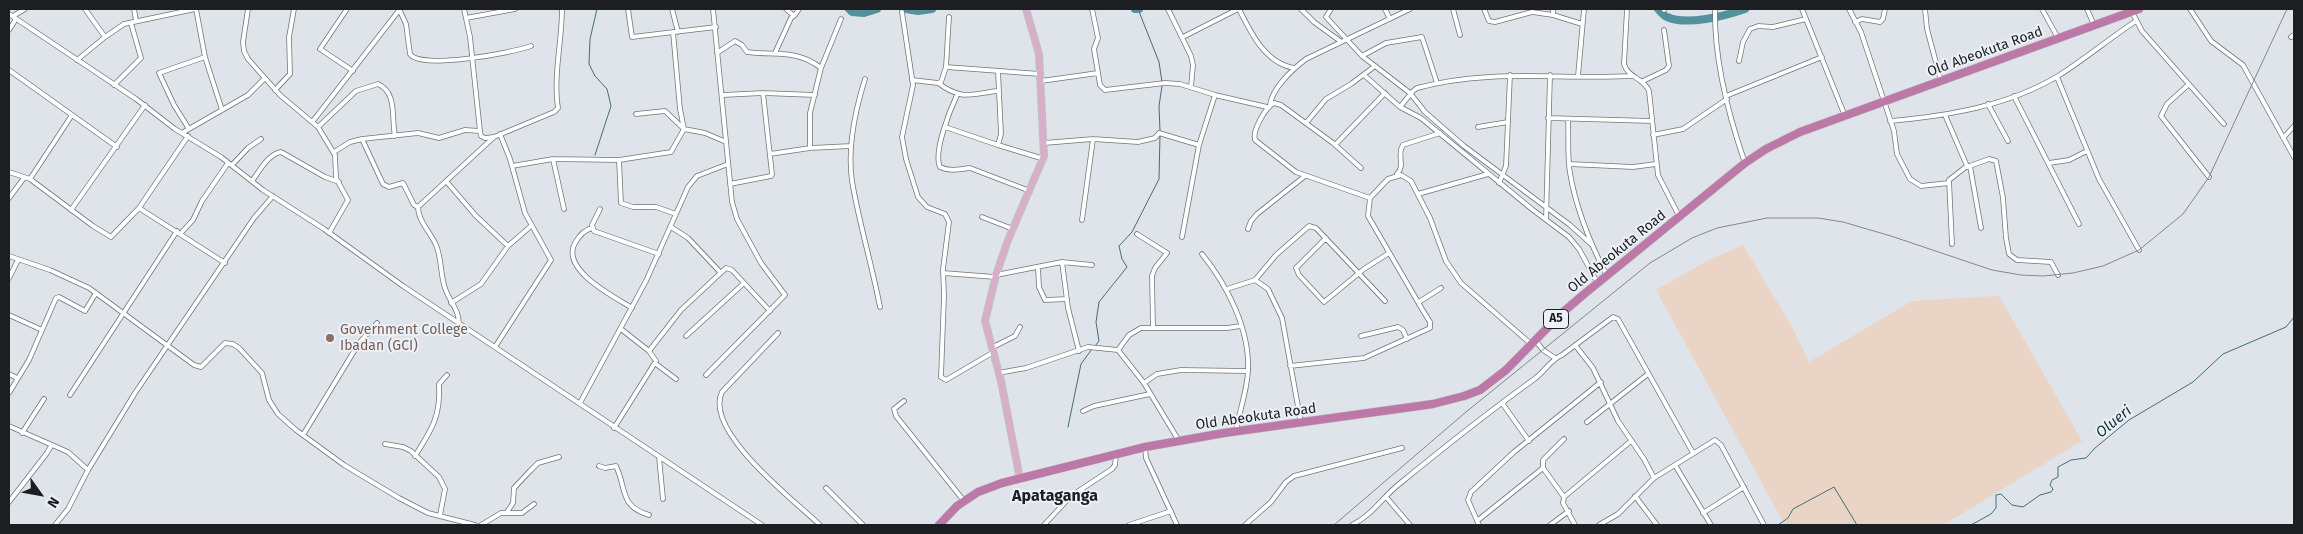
<!DOCTYPE html>
<html>
<head>
<meta charset="utf-8">
<style>
	body { margin:0 }
	#map { position:relative; width:2303px; height:534px; overflow:hidden; background:#dfe3ea; font-family:"Fira Sans",sans-serif }
	canvas { display:block }
	.frame { position:absolute; inset:0; border:10px solid #1d1e21; pointer-events:none }
	.north { position:absolute; left:15px; top:469px; width:50px; height:50px; -webkit-text-stroke:4px #ecf0f7; paint-order:stroke; rotate:122deg; font-size:14px; font-weight:700; line-height:20px; text-align:center; color:#1d1e21 }
	.north::after { content:''; display:block; margin:auto; width:18px; height:22px; background:#1d1e21; clip-path:polygon(50% 0,100% 100%,50% 72%,0 100%) }
</style>
</head>
<body>
<div id="map">
<canvas width="2303" height="534"></canvas>
<div class="frame"></div>
<div class="north">N</div>
</div>
<script>
const ctx = document.querySelector('canvas').getContext('2d');
ctx.lineJoin = 'round';
function paint(path, color) { ctx.fillStyle = color; ctx.fill(path, 'evenodd'); }
function strokePath(path, color, width, dash) { ctx.strokeStyle = color; ctx.lineWidth = width; ctx.lineCap = dash ? 'butt' : 'round'; ctx.setLineDash(dash || []); ctx.stroke(path); }
function write(font, color, halo, rows, align = 'center') {
  ctx.font = font + ' "Fira Sans",sans-serif'; ctx.lineWidth = 4; ctx.setLineDash([]); ctx.textBaseline = 'middle'; ctx.strokeStyle = halo; ctx.fillStyle = color; for (const [text, x, y, turn = 0] of rows) {
    ctx.save(); ctx.translate(x, y); ctx.rotate((+turn || 0) * Math.PI / 180); ctx.textAlign = isNaN(turn) ? turn : align; if (halo) ctx.strokeText(text, 0, 0); ctx.fillText(text, 0, 0); ctx.restore();
  }
}
const industrial = new Path2D(`
	M1743,245L1791,325L1809,362L1912,301L1999,296L2082,441L1943,525H1785L1656,290L1705,262Z`);
const stream = new Path2D(`
	M1138,9L1159,62L1162,82
	M1160,131L1159,106L1162,86
	M595,155L611,106L607,89L595,76L589,64L590,39L597,9
	M1095,346L1099,341L1096,322L1099,302L1127,267L1122,259L1119,246L1132,232L1159,179L1160,135
	M1068,427L1081,364L1092,349
	M1778,525L1788,518L1793,509L1834,487L1857,525
	M1971,525L1991,514L1996,508V495L2001,494L2012,505L2023,507L2040,495L2051,492L2053,489L2050,485L2052,480L2058,477V467L2071,460L2086,458L2095,448L2129,420L2193,382L2223,354L2286,327L2294,317`);
const river = new Path2D(`
	M849,9L852,12L864,13L877,9
	M906,9L918,11L932,9
	M1135,9H1139
	M1658,9C1660,11 1664,16 1667,17C1687,26 1725,16 1745,9`);
const street = new Path2D(`
	M85,9L105,37
	M134,9L136,21
	M196,9L205,57L222,110
	M248,9L243,42L244,51L248,59L280,95L318,127L335,155L336,178L348,200L329,233
	M347,9L320,49L353,71
	M399,9L406,24L410,54C420,70 512,53 531,46
	M464,9L470,37L480,131L481,136L485,138L494,137L554,112L558,108C553,75 562,42 562,9
	M628,9L632,37L716,27
	M672,9L678,32
	M786,9L793,15
	M1092,9L1098,38L1094,49L1100,85L1105,90L1165,83L1180,84L1215,95L1267,107
	M1168,9L1191,56L1193,65L1191,87
	M1239,9C1251,33 1265,63 1294,68
	M1301,9L1314,22L1340,41
	M1331,9L1326,17L1362,56L1410,93L1425,112L1464,146L1570,225L1591,244
	M1385,9L1390,19
	M1453,9L1460,35
	M1484,9L1489,21L1495,22L1532,12L1553,15
	M1553,9V15L1582,24
	M1627,9L1624,64C1628,78 1644,78 1649,91L1658,175L1679,216
	M1715,9C1714,61 1728,114 1745,163
	M1802,9L1845,116
	M1849,9L1861,32L1894,131L1897,154L1910,179L1921,186L1949,183
	M1925,9L1927,29L1941,81
	M2042,9L2058,38
	M2087,9L2094,25
	M2190,9L2211,41L2243,65L2294,157
	M1664,10V9
	M902,12L913,85L902,137L906,159L918,197L927,207L945,214L949,222L943,269L944,296L941,377L946,380L992,353
	M2132,12L2142,31L2224,124
	M9,14L136,99L175,129L221,157L263,190L324,229L403,286L762,525
	M13,16L25,9
	M949,17L946,67L1040,74
	M466,18L515,9
	M1855,22L1862,19L1880,22L1883,19L1885,9
	M9,30L16,19
	M1183,37L1238,9
	M2291,37L2294,35
	M717,53L735,41L742,45L747,52C775,56 797,49 821,68L810,113V148
	M775,53L791,18L795,15L799,9
	M1362,56L1386,43L1422,37L1437,83
	M77,60L105,37L124,24L195,9
	M1739,61L1743,42L1750,29L1758,26L1773,27L1806,19
	M946,67L941,82L938,83C963,101 970,94 998,91
	M821,68L841,19
	M9,70L117,147
	M998,71L1001,134L998,145L1044,159
	M1364,75L1400,107L1421,118L1533,210L1569,237L1579,249L1597,282
	M1578,76L1584,9
	M2057,77L2099,179L2139,250
	M865,79C855,111 847,147 852,181C859,223 872,265 880,307
	M912,80L938,83
	M1041,81L1098,73
	M1643,81L1666,70L1669,66L1664,30
	M114,85L141,58L131,23
	M2188,85L2167,104L2161,116L2209,177
	M275,90L290,74L289,37L294,9
	M723,95L763,93L815,95
	M957,95C950,110 933,152 940,167C950,172 960,169 970,168L1030,191
	M1726,96L1822,57
	M2014,96L2079,224
	M1988,104L2008,141
	M1270,105C1272,88 1293,69 1306,59L1410,9
	M1400,107L1413,91L1417,88C1490,68 1560,80 1633,76
	M636,114L665,111L684,129L705,133L726,142
	M1945,115L1967,166L1949,180L1952,244
	M1548,118L1652,121
	M1568,119C1569,137 1567,156 1570,173C1576,209 1591,245 1607,276
	M313,121L400,9
	M1890,121C1947,116 2008,106 2058,76C2085,59 2110,38 2136,21
	M1306,123L1326,99L1351,84L1375,66
	M318,127L356,91L378,84C398,93 391,119 395,136
	M945,127L998,145
	M1478,127L1508,122
	M189,129L174,105L159,73L205,57
	M182,133L248,95L264,79
	M1653,135L1683,129L1727,99
	M2284,137L2294,126
	M362,139L383,184L389,187L403,183L414,205L418,207
	M1044,143L1093,139L1138,142L1155,138L1159,133L1199,145
	M1335,145L1385,93
	M334,152L350,142L362,139L418,133L439,138L465,130L480,131
	M770,154L810,148L851,146
	M553,159L564,209
	M619,160L621,203L633,207H656L676,214
	M2049,163L2069,160L2087,151
	M1569,164L1633,167L1656,164
	M232,165L248,148L261,139
	M512,166L553,159L619,160L671,152L684,129L680,109L673,32
	M1970,166L1981,228
	M1967,167L1989,159L1996,161L2003,198L2006,238L2009,254L2017,260L2051,262L2058,275
	M1361,168L1333,143L1281,105L1274,103C1265,108 1252,131 1255,140L1296,172L1370,198
	M9,172L30,179L93,226L111,237L139,208L188,136
	M1397,174C1406,165 1396,155 1403,145L1440,133
	M30,179L72,115
	M252,181C259,172 268,154 281,152L325,177L339,182
	M446,181L476,216L508,246
	M1499,183L1506,166L1510,75
	M730,184L771,176L772,174L763,93
	M1418,194L1488,174
	M9,198L24,178
	M139,208L225,263
	M600,209L592,225L594,231L659,254
	M71,210L145,105
	M982,217L1013,229
	M1546,219L1550,75
	M1082,220L1093,139
	M671,227L688,238L720,272
	M592,228C584,230 579,236 575,243C560,270 615,297 632,308
	M1248,229L1251,221L1257,214L1305,176
	M181,233L193,220L202,201L228,163
	M1137,234L1167,253L1155,268L1152,276L1153,328
	M1182,237L1199,145L1215,95
	M1326,238L1296,268L1299,275L1324,302L1364,269L1389,253
	M1202,254C1227,285 1250,329 1248,371C1247,392 1239,411 1236,432
	M9,256L50,270L89,288L194,365L201,367L225,343L233,344L239,348L262,373L269,400L278,414L296,430L344,465L399,498L428,513L475,525
	M1062,262L1068,308L1079,351
	M1038,267L1039,287L1045,300L1067,299
	M943,273L995,277
	M996,275L1062,262L1092,265
	M9,278L18,260
	M1255,280L1268,289L1282,318L1301,423
	M1227,289L1255,280L1276,255L1309,226L1316,228L1385,301
	M1419,302L1441,288
	M451,303L481,284L508,246L531,226
	M9,315L42,330
	M459,324C459,309 449,301 445,288C440,274 442,259 436,245C431,233 418,221 418,207L494,137
	M778,333L722,392C703,431 795,501 820,525
	M686,336L743,284
	M1361,336L1398,327L1403,330L1407,339
	M1535,340L1543,350L1555,358
	M1575,345L1593,368L1618,421L1644,459L1654,478
	M495,347L551,260L525,213L510,159L500,134
	M991,348L1015,336L1020,327
	M1118,350L1129,335L1141,328H1227L1241,326
	M1118,350L1144,383L1179,441
	M649,351L681,310L726,268L732,270L770,311
	M656,364L676,379
	M1290,366L1364,358L1430,328V322L1422,309L1368,216L1370,198L1388,179L1401,175L1411,181L1430,218L1446,261L1461,283L1531,344
	M998,373L1026,368L1088,347L1118,350
	M9,374L17,378
	M706,375L785,295L761,263L737,219L732,202L713,9
	M1144,383L1157,374L1181,370L1248,371
	M9,393L29,360L56,298L59,297L85,311L96,293
	M70,395L177,231
	M904,401L894,409L896,416L964,501
	M580,403L646,281L688,187L697,176L728,164
	M1502,403L1529,441
	M1083,411L1094,406L1150,394
	M1587,422L1648,374
	M9,426L68,452L88,470
	M614,428L656,361L649,351L621,329
	M22,433L44,399
	M303,435L359,343L377,323
	M385,444L403,447L411,451L439,477L445,489L440,515
	M1145,447L1146,458L1177,525
	M415,456C432,429 441,416 439,384L447,375
	M659,457L663,499
	M1675,465L1711,525
	M599,466L605,468L616,466C627,489 619,506 649,515
	M826,488L863,525
	M1635,496L1657,525
	M1386,497L1410,525
	M1564,497L1543,468V460L1564,439
	M9,502L47,453L51,446
	M507,512L513,503L514,488L530,471L538,463L559,457
	M1703,513L1744,487
	M1477,521L1543,468
	M55,525L68,509L88,470L135,393L254,218L273,196
	M481,525L501,513H522L534,504
	M1044,525L1071,496L1112,469L1115,465L1116,455
	M1129,525L1171,511
	M1245,525L1271,502L1286,482L1294,476L1402,448
	M1352,525C1371,516 1382,498 1398,485C1442,449 1487,413 1533,380C1544,373 1550,360 1562,355L1613,317L1618,319L1693,453
	M1479,525L1468,500L1471,492L1514,452L1601,382
	M1550,525L1569,511
	M1575,525L1563,503L1564,497L1631,441
	M1599,525L1618,514L1654,478L1715,440L1721,445L1764,525`);
const primary = new Path2D(`
	M1020,479L1001,381L985,321L996,275L1008,240L1044,156L1039,54L1026,9`);
const highway = new Path2D(`
	M939,525L957,506L978,492L1002,483L1145,447L1224,433L1433,404L1464,396L1480,390L1506,370L1562,313L1583,295L1745,163L1766,149L1800,132L2139,9`);
const rail = new Path2D(`
	M1334,525L1466,412L1650,263L1692,238L1717,228L1767,218H1818L1843,222L1891,236L1992,270L2021,275L2043,276L2073,273L2103,266L2139,250L2183,214L2209,177L2287,9`);
const markers = [
	[330,338,5,"#8d6e63"]
];
const shields = [
	[1556,319,25]
];
const shieldNames = [
	["A5",1556,319]
];
const streetNames = [
	["Old Abeokuta Road",1985,52,-20],
	["Old Abeokuta Road",1617,252,-39],
	["Old Abeokuta Road",1256,417,-8]
];
const educationNames = [
	["Government College",340,330],
	["Ibadan (GCI)",340,346]
];
const waterNames = [
	["Olueri",2114,422,-39]
];
const quarterNames = [
	["Apataganga",1055,497]
];
paint(industrial, '#e9d4c6');
strokePath(stream, '#436e78', 1);
strokePath(river, '#53919d', 8);
strokePath(street, '#71747a', 5.5);
strokePath(primary, '#c0c0c1', 8);
strokePath(highway, '#c0c0c1', 9);
strokePath(street, '#fff', 4);
strokePath(primary, '#d7afcb', 6);
strokePath(highway, '#bc79a8', 8);
strokePath(rail, '#84868b', 1);
for (const [x, y, r, color] of markers) { const dot = new Path2D(); dot.arc(x, y, r, 0, 2 * Math.PI); ctx.fillStyle = color; ctx.fill(dot); strokePath(dot, '#ecf0f7', 2); }
for (const [x, y, w] of shields) { const box = new Path2D(); box.roundRect(x - w / 2, y - 9.5, w, 19, 4); ctx.fillStyle = '#ecf0f7'; ctx.fill(box); strokePath(box, '#1d1e21', 1); }
write('bold 12px', '#1d1e21', null, shieldNames);
write('14px', '#1d1e21', '#ecf0f7', streetNames);
write('14px', '#785e54', '#ecf0f7', educationNames, 'left');
write('italic 15px', '#15353b', '#ecf0f7', waterNames);
write('bold 16px', '#1d1e21', '#ecf0f7', quarterNames);
</script>
</body>
</html>
